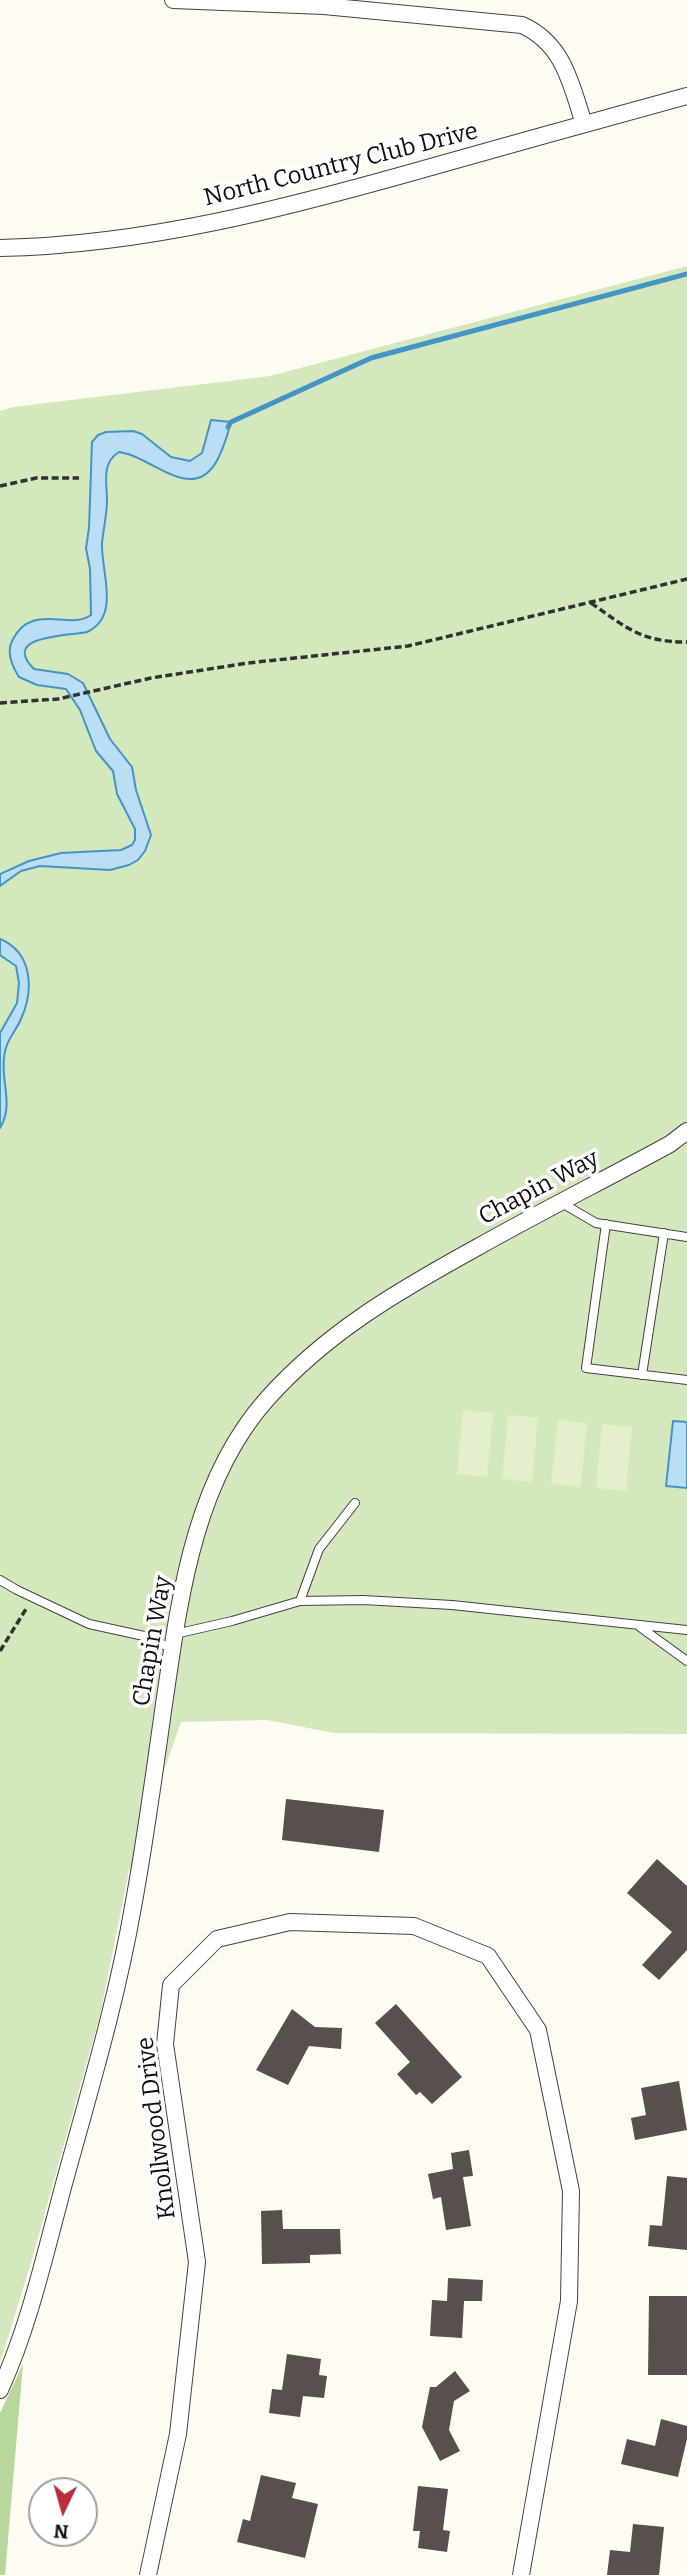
<!DOCTYPE html>
<html>
<head>
<meta charset="utf-8">
<style>
	body { margin:0 }
	#map { position:relative; width:687px; height:2575px; overflow:hidden; background:#fefcf2; font-family:Bitter,serif }
	canvas { display:block }
	.north { position:absolute; left:28px; top:2477px; width:70px; height:70px; box-sizing:border-box; background:#fff; border:2px solid #9f9f9f; border-radius:50%; rotate:185deg; font-size:19px; font-weight:700; line-height:28px; text-align:center; color:#0f0f0f }
	.north::after { content:''; display:block; margin:auto; width:24px; height:32px; background:#b92e37; clip-path:polygon(50% 0,100% 100%,50% 72%,0 100%) }
</style>
</head>
<body>
<div id="map">
<canvas width="687" height="2575"></canvas>
<div class="north">N</div>
</div>
<script>
const ctx = document.querySelector('canvas').getContext('2d');
ctx.lineJoin = 'round';
function paint(path, color) { ctx.fillStyle = color; ctx.fill(path, 'evenodd'); }
function strokePath(path, color, width, dash) { ctx.strokeStyle = color; ctx.lineWidth = width; ctx.lineCap = dash ? 'butt' : 'round'; ctx.setLineDash(dash || []); ctx.stroke(path); }
function write(font, color, halo, rows, align = 'center') {
  ctx.font = font + ' Bitter,serif'; ctx.lineWidth = 7; ctx.setLineDash([]); ctx.textBaseline = 'middle'; ctx.strokeStyle = halo; ctx.fillStyle = color; for (const [text, x, y, turn = 0] of rows) {
    ctx.save(); ctx.translate(x, y); ctx.rotate((+turn || 0) * Math.PI / 180); ctx.textAlign = isNaN(turn) ? turn : align; if (halo) ctx.strokeText(text, 0, 0); ctx.fillText(text, 0, 0); ctx.restore();
  }
}
const green = new Path2D(`
	M687,266V1734L334,1733L267,1720L181,1722L129,1871L100,2015L31,2263L0,2363V411L13,407L270,376Z`);
const forest = new Path2D(`
	M23,2364L5,2575H0V2413Z`);
const pitch = new Path2D(`
	M463,1410L493,1413L487,1477L457,1474Z
	M508,1415L538,1418L532,1482L502,1479Z
	M558,1420L587,1423L581,1487L551,1484Z
	M602,1424L632,1427L626,1491L596,1488Z`);
const water = new Path2D(`
	M211,420L231,422C224,447 214,489 178,477C161,472 146,460 128,454L119,452C101,463 107,483 107,501C107,515 103,530 102,544C101,572 121,616 87,632C69,636 0,635 34,669L68,674L83,683L110,739L132,767L136,790L151,835L145,851L138,860L129,865L110,870L40,866L21,871L0,886V874L29,861L61,853L121,850L132,845L135,840V829L117,794L113,771L96,751L80,710L66,689L37,685L19,677C12,666 6,653 12,641C31,601 69,631 91,615L90,569L86,548L89,528L92,442L98,435L106,432L133,431L142,434L171,457L190,461L202,453Z
	M0,939C33,953 34,990 21,1019C15,1033 5,1041 4,1058C1,1083 14,1105 0,1128V1033L17,1003L19,983L16,966L0,955Z
	M673,1421L687,1422V1488L666,1486Z`);
const stream = new Path2D(`
	M228,427L231,422L371,358L687,274`);
const building = new Path2D(`
	M286,1799L384,1810L379,1852L282,1840Z
	M657,1859L687,1886V1950L659,1980L642,1965L672,1932L627,1893Z
	M396,2004L462,2077L432,2104L420,2092L416,2095L397,2074L410,2062L375,2023Z
	M292,2009L315,2027L342,2028L341,2049L309,2046L288,2085L256,2070Z
	M679,2081L687,2130L635,2140L631,2118L646,2115L641,2088Z
	M469,2150L473,2176L463,2177L471,2226L446,2230L441,2197L433,2199L428,2174L453,2169L451,2153Z
	M667,2176L687,2178V2250L648,2246L650,2225L662,2226Z
	M282,2210L283,2229H340L341,2254L310,2255V2263L262,2264L261,2211Z
	M448,2278L483,2280L482,2301H464L462,2338L430,2336L432,2300L447,2301Z
	M649,2296H687V2375H648Z
	M287,2354L321,2359L319,2375L327,2376L324,2398L303,2396L300,2417L269,2413L272,2389L282,2390Z
	M455,2371L470,2391L454,2401L449,2430L460,2451L440,2461L422,2427L430,2387H436Z
	M661,2419L687,2426V2439L678,2477L621,2464L627,2439L655,2446Z
	M261,2475L296,2483L292,2498L318,2504L305,2558L237,2542L243,2519L250,2521Z
	M418,2486L448,2489L443,2530L450,2531L447,2552L418,2548L420,2531H413Z
	M633,2524L664,2527L659,2575H607L610,2550L630,2552Z`);
const path = new Path2D(`
	M0,486L36,478H79
	M591,603C627,628 641,642 687,642
	M0,703L58,699L151,678L248,663L408,646L687,579
	M0,1651L26,1609`);
const lane = new Path2D(`
	M560,1202L596,1223L687,1237
	M606,1224L586,1368L687,1380
	M642,1375L664,1233
	M0,1580L17,1590L89,1624L144,1636L173,1649
	M300,1601L319,1549L355,1503
	M640,1627L687,1661
	M175,1634L232,1621L300,1601L363,1600L452,1605L687,1630`);
const street = new Path2D(`
	M173,0L324,6L522,25C564,44 571,84 584,124
	M0,248C148,245 290,207 431,167C516,143 602,119 687,96
	M0,2390C30,2324 46,2250 65,2180C90,2089 117,1999 133,1907C145,1842 154,1776 163,1711C179,1604 192,1483 267,1399C327,1332 398,1291 476,1248C540,1212 606,1179 670,1144L687,1131
	M148,2575L178,2434L197,2262L165,2044L171,1985L217,1939L290,1922L414,1926L488,1956L538,2030L571,2191L569,2301L521,2575`);
const streetNames = [
	["North Country Club Drive",341,165,-14],
	["Chapin Way",539,1188,-28],
	["Chapin Way",153,1641,-80],
	["Knollwood Drive",157,2128,-97]
];
paint(green, '#d4e8bd');
paint(forest, '#b8d79d');
paint(pitch, '#e4efce');
paint(water, '#badef3');
strokePath(water, '#4494c6', 2);
strokePath(stream, '#4494c6', 5);
paint(building, '#57504c');
strokePath(lane, '#424242', 10);
strokePath(street, '#424242', 18);
strokePath(path, '#313131', 3.5, [7, 3.5]);
strokePath(lane, '#fff', 8);
strokePath(street, '#fff', 16);
write('24px', '#0f0f0f', '#fff', streetNames);
</script>
</body>
</html>
